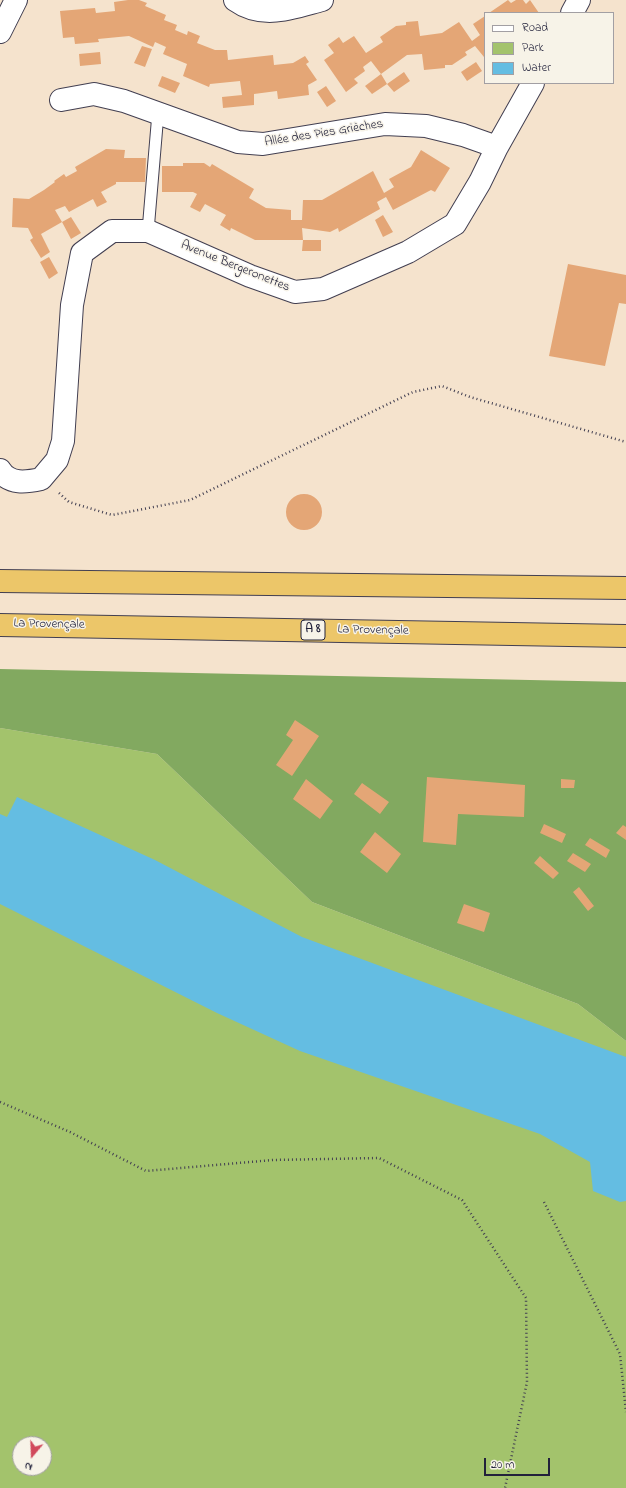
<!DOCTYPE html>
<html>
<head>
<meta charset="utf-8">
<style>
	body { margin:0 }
	#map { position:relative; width:626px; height:1488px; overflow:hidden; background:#f5e3cd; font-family:"Indie Flower",sans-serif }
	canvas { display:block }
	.legend { position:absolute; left:484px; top:12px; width:130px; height:72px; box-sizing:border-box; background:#f7f3e8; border:1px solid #a29fa3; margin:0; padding:5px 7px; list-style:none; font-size:12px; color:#22223b }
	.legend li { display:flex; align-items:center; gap:8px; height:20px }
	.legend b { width:20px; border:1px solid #a29fa3 }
	.north { position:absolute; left:12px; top:1436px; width:40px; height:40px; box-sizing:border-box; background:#f7f3e8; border:1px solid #a29fa3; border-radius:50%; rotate:199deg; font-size:11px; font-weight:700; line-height:16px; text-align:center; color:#22223b }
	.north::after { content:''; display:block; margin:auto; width:14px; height:18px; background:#d1495b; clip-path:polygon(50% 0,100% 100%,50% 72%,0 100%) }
	.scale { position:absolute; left:484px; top:1458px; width:66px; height:18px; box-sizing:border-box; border:2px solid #22223b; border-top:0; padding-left:5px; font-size:12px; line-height:14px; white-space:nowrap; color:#22223b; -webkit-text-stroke:3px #f7f3e8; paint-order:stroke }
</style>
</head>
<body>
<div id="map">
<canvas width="626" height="1488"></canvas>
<ul class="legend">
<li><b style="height:5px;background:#fff"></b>Road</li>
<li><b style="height:11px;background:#a3c36c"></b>Park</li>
<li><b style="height:11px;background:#64bde2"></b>Water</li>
</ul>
<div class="north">N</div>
<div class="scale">20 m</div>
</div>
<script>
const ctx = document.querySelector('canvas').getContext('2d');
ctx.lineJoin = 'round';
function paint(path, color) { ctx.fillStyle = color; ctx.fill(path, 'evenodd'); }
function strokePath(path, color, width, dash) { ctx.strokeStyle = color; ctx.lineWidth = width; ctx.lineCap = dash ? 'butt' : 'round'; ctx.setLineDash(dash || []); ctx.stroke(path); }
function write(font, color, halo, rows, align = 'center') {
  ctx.font = font + ' "Indie Flower",sans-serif'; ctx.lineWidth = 3; ctx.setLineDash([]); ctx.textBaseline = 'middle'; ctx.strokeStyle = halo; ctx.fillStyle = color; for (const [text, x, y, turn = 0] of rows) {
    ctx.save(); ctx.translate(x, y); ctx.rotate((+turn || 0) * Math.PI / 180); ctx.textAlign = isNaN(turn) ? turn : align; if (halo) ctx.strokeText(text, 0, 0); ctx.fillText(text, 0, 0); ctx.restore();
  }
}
const green = new Path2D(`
	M0,728L157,754L312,902L578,1004L626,1041V1488H0ZM20,1444H44V1468H20Z`);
const forest = new Path2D(`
	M0,669L626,682V1041L578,1004L312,902L157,754L0,728Z`);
const water = new Path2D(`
	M17,797L155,860L302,937L626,1057V1201L620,1202L593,1191L590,1162L540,1134L300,1051L217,1013L0,904V814L7,817Z`);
const building = new Path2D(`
	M128,0H139L147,3L145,6L166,15L164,20L177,25L175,30L187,35L188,31L200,36L197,43L215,50H227L228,60L273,55L274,65L293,63L305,56L309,62L306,64L317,80L308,85L309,95L278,99L277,91L254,94V105L223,108L222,97L242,95L240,81L210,84L209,87L183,76L187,64L163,54L166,47L155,42L153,47L129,36L98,39L99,42L75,44L74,37L63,38L60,11L95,8L96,13L115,11L114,2Z
	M508,0L511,3L516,0H523L526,4L530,0L539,13H489Z
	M485,16L484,57L475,46L465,52L467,55L452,65H445V68L424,70L422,54L407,55L381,74L387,84L372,94L365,86L381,74L371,61L363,67L365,71L354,79L358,83L346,92L324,60L334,53L328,45L339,37L343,43L354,36L366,53L383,42L380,37L396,26L406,25V22L418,21L420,36L442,33L459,22L472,41L480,35L473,24Z
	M142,46L152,49L145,67L134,63Z
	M100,52L101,64L80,66L79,54Z
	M476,62L482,71L467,81L461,72Z
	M404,72L410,81L394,92L387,84Z
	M162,76L180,83L175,93L158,86Z
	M326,86L336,101L327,107L317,92Z
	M106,149L125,150L124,158H146L145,182H116V184L101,192L107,202L97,207L93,199L69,212L65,206L55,210L62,222L41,234L50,252L41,258L30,240L33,238L28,228L12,227L13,198L29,199L44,190L55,182L54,181L64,174L66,177L77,171L75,167Z
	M421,150L450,168L435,192L431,190L393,210L386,197L377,202L380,209L339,232L338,228L330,232L302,228L303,240H255L231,228L230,231L220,225L226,215L205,204L200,212L190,207L197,194L193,192H162V166H183V163H204L210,167L212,164L254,189L249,198L266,208L291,210V220H302L303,200H322L373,171L384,193L394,187L389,179L411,167Z
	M383,215L393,232L383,237L375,220Z
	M71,217L81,233L71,239L62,222Z
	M303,240H321V251H302Z
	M49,257L58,273L49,279L40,262Z
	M568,264L626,275V304L619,303L605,366L549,356Z
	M286 512a18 18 0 1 1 36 0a18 18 0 1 1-36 0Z
	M295,720L319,736L292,776L276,765L293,740L286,735Z
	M427,777L525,785L524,817L458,814L456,845L423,842Z
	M306,779L333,801L320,819L293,799Z
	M561,779L575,780L574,788H561Z
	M362,783L389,802L380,814L354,794Z
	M544,824L566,834L562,843L540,833Z
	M623,825L626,827V840L616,833Z
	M375,832L401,854L387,873L360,852Z
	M590,838L610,850L606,858L585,845Z
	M573,853L591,864L585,872L567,861Z
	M540,856L559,873L553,879L534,863Z
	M579,887L594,906L588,911L573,892Z
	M464,904L490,913L484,932L457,923Z`);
const path = new Path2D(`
	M59,493L69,502L112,515L190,500L413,392L442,386L470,397L626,442
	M0,1102L70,1132L146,1171L273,1160L379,1158L462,1200L526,1298L527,1382L505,1488
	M544,1202L620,1354L626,1412`);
const lane = new Path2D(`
	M148,231L158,113`);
const street = new Path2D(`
	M235,0C263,20 292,8 322,0
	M572,13L579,0
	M0,32L16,0
	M61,100L94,94L124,101L238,142L263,144L385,124L426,126L463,135L497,147
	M0,470C9,485 27,482 41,479L57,460L63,441L72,305L82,253L112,231H148L250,276L295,292L323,289L408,252L455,224L480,182L497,147L533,83`);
const highway = new Path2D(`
	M0,581L626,588
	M0,625L626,636`);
const shields = [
	[313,630,24]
];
const shieldNames = [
	["A 8",313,630]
];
const streetNames = [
	["Allée des Pies Grièches",324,134,-9],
	["Avenue Bergeronettes",235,267,22],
	["La Provençale",49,625,1],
	["La Provençale",373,631,1]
];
paint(green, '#a3c36c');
paint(forest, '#82a960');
paint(water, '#64bde2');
paint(building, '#e4a676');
strokePath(lane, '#423f51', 13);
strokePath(street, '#423f51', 24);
strokePath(highway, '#423f51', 24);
strokePath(path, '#423f51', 2.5, [1, 3]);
strokePath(lane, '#fff', 11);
strokePath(street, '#fff', 22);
strokePath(highway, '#ecc669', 22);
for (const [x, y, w] of shields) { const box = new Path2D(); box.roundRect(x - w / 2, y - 10, w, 20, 3); ctx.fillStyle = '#f7f3e8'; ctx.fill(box); strokePath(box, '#22223b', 1); }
write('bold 12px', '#22223b', null, shieldNames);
write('13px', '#22223b', '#f7f3e8', streetNames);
</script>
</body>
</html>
